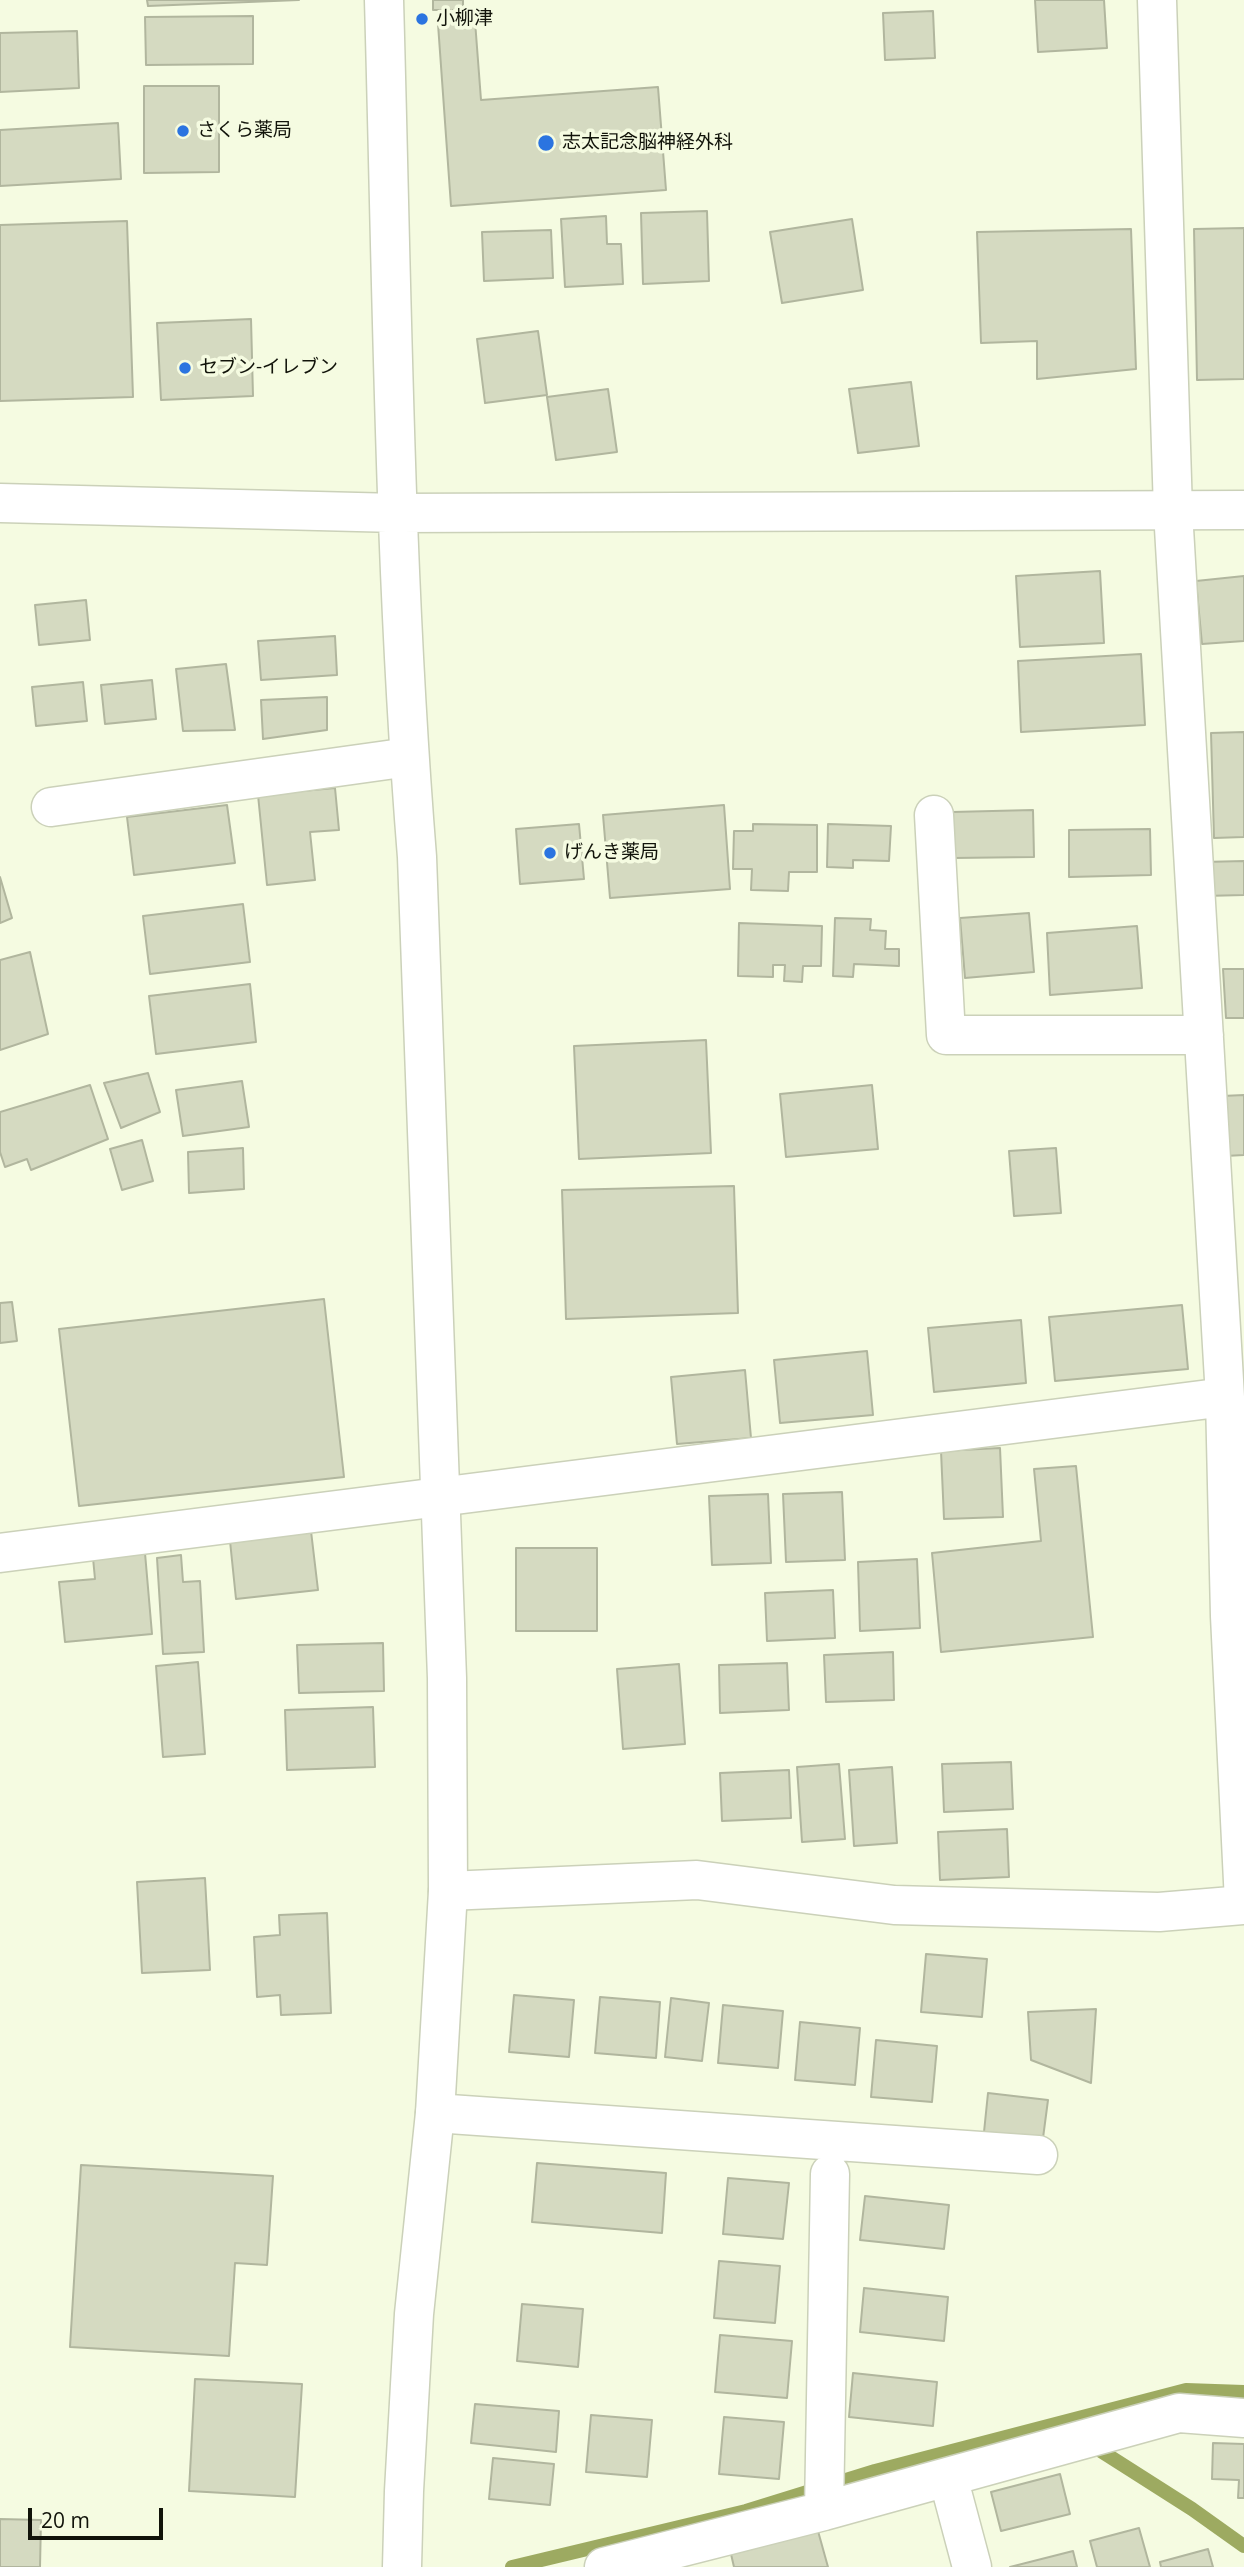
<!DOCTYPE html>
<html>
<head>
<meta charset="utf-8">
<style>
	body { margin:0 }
	#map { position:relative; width:1244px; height:2567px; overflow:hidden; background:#f5fbe1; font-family:"Open Sans",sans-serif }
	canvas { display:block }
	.scale { position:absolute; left:28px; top:2508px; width:135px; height:32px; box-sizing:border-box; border:4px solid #11130a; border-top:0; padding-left:9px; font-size:21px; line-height:24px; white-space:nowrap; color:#11130a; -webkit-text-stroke:5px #f5fbe1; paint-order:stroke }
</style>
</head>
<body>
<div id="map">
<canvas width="1244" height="2567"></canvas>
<div class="scale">20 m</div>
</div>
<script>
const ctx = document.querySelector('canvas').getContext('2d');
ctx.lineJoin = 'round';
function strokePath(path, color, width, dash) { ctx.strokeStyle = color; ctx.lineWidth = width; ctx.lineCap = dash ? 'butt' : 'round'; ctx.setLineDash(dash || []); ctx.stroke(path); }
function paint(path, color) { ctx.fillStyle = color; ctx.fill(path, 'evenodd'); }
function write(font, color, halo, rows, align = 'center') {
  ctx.font = font + ' "Open Sans","Noto Sans JP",sans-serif'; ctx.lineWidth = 7; ctx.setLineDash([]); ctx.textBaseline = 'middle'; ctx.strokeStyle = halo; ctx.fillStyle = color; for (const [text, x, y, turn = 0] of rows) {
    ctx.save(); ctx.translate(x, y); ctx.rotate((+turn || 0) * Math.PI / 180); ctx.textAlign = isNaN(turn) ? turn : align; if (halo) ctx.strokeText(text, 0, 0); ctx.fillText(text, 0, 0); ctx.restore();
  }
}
const stream = new Path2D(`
	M1090,2444L1192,2509L1244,2546
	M512,2567L746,2511L875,2471L1186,2390L1244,2392`);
const building = new Path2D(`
	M147,0H299L148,6Z
	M433,0H463V10H433Z
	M1035,0H1104L1107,48L1038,52Z
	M933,11L935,58L885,60L883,13Z
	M253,16V64L146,65L145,17Z
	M475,21L481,100L658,87L666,190L451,206L438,24Z
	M77,31L79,88L0,92V33Z
	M144,86H219V172L144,173Z
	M118,123L121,179L0,186V130Z
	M707,211L709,281L643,284L641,213Z
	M606,216L607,244H621L623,284L565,287L561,219Z
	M852,219L863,290L782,303L770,232Z
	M127,221L133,397L0,401V225Z
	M1244,228V379L1197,380L1194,229Z
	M1131,229L1136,369L1037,379V341L981,343L977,232Z
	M551,230L553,278L484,281L482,232Z
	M251,319L253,396L161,400L157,323Z
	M538,331L547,395L485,403L477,339Z
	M911,382L919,446L858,453L849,389Z
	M608,389L617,452L556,460L547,397Z
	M1100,571L1104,643L1020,647L1016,576Z
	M1244,576V641L1202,644L1196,581Z
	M86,600L90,640L39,645L35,605Z
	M335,636L337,675L261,680L258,641Z
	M1141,654L1145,725L1021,732L1018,661Z
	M226,664L235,730L183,731L176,669Z
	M152,680L156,719L105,724L101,685Z
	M83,682L87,721L36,726L32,687Z
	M327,697V730L263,739L261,700Z
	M1244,732V837L1214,838L1211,733Z
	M335,788L339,830L310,832L315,880L267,885L258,795Z
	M227,805L235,863L134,875L127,817Z
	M724,805L730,889L610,898L603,815Z
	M1033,810L1034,857L953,858L952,812Z
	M579,824L584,879L520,884L516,829Z
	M753,824L817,825V872H789L788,891L751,890L752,869H733L734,831H753Z
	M828,824L891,826L889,861L853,860V868L827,867Z
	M1150,829L1151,875L1069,877V830Z
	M1244,861V895L1204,896L1203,862Z
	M0,877L12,918L0,923Z
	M243,904L250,962L150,974L143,916Z
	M1029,913L1034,972L965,978L960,918Z
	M835,918L871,919L870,930L886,931L885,949H899V966L854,964L853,977L833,976Z
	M739,923L822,926L821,966H803L802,982L784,981L785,965H773V977L738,976Z
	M1137,926L1142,988L1050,995L1047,933Z
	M30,952L48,1034L0,1050V960Z
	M1223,969H1244V1018H1226Z
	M250,984L256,1042L156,1054L149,996Z
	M706,1040L711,1153L579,1159L574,1046Z
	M148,1073L160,1112L121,1128L104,1083Z
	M242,1081L249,1127L183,1136L176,1090Z
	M90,1085L108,1139L31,1170L27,1159L5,1167L0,1152V1112Z
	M872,1085L878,1149L786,1157L780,1094Z
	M1244,1095V1155L1225,1156L1222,1096Z
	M142,1140L153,1181L122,1190L110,1149Z
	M243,1148L244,1189L189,1193L188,1152Z
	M1056,1148L1061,1213L1014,1216L1009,1151Z
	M734,1186L738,1313L566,1319L562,1190Z
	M324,1299L344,1477L79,1506L59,1329Z
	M12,1302L17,1341L0,1343V1303Z
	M1182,1305L1188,1369L1055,1381L1049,1317Z
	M1021,1320L1026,1383L934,1392L928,1328Z
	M867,1351L873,1415L780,1423L774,1360Z
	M745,1370L751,1438L677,1444L671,1377Z
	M1000,1448L1003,1517L944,1519L941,1451Z
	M1076,1466L1093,1637L941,1652L932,1553L1041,1541L1034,1469Z
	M842,1492L845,1560L786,1562L783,1494Z
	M768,1494L771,1563L712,1565L709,1496Z
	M311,1531L318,1590L236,1599L230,1541Z
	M516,1548H597V1631H516Z
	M145,1553L152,1634L65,1642L59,1582L95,1579L93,1558Z
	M181,1555L183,1582L200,1581L204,1652L163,1654L157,1558Z
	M917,1559L920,1628L860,1631L858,1562Z
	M833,1590L835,1638L767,1641L765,1593Z
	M383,1643L384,1691L299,1693L297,1645Z
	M893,1652L894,1700L826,1702L824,1655Z
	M198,1662L205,1754L163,1757L156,1666Z
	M787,1663L789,1710L720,1713L719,1665Z
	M679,1664L685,1744L623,1749L617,1669Z
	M373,1707L375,1767L287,1770L285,1710Z
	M1011,1762L1013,1809L944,1812L942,1764Z
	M839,1764L845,1839L802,1842L797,1767Z
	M892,1767L897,1843L854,1846L849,1770Z
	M789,1770L791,1818L722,1821L720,1773Z
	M1007,1829L1009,1877L940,1880L938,1832Z
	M205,1878L210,1970L142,1973L137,1882Z
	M327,1913L331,2013L281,2015L280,1995L257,1997L254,1937L280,1935L279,1915Z
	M926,1954L987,1959L982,2017L921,2012Z
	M514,1995L574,2000L569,2057L509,2052Z
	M600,1997L660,2002L656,2058L595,2053Z
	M671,1998L709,2003L702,2061L665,2057Z
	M723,2005L783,2011L778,2068L718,2063Z
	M1096,2009L1091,2083L1031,2060L1028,2012Z
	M800,2022L860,2028L855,2085L795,2080Z
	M876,2040L937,2046L932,2102L871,2097Z
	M988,2093L1048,2100L1043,2138L984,2132Z
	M537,2163L666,2173L662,2233L532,2222Z
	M81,2165L273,2176L267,2265L235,2263L229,2356L70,2347Z
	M728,2178L789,2183L783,2239L723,2234Z
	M865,2196L949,2205L944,2249L860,2240Z
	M719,2261L780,2266L775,2323L714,2318Z
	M864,2288L948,2297L944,2341L860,2332Z
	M522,2304L583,2309L578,2367L517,2361Z
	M720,2335L792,2341L787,2398L715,2392Z
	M853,2373L937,2382L933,2426L849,2417Z
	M195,2379L302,2384L295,2497L189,2491Z
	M475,2404L559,2411L556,2452L471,2443Z
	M591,2415L652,2420L647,2477L586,2472Z
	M724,2417L784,2422L779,2479L719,2474Z
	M1213,2443L1244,2444V2498H1238L1239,2480L1212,2479Z
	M493,2458L554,2464L550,2505L489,2499Z
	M1060,2474L1070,2514L1001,2531L991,2492Z
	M0,2519L41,2520L40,2567H0Z
	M1139,2528L1150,2567H1097L1090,2541Z
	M818,2531L828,2567H734L731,2554Z
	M1208,2549L1213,2567H1161L1160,2562Z
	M1073,2551L1077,2567H1010Z`);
const minor = new Path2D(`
	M1157,0L1173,511L1225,1397L1230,1616L1244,1902
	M51,807L409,757
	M934,815L946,1035H1204
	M0,1553L1225,1397
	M448,1891L697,1880L894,1905L1159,1912L1244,1905
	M435,2113L1038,2155
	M948,2477L972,2567
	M824,2511L1179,2413L1244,2418
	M604,2567L824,2511L830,2174`);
const tertiary = new Path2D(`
	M384,0C392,286 394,572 417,857L447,1678L448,1891L435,2113L414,2314L404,2491L402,2567
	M0,503L397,513L1244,510`);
const markers = [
	[422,19,7,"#2b74e0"],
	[183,131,7,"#2b74e0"],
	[546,143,9,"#2b74e0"],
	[185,368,7,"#2b74e0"],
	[550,853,7,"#2b74e0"]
];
const poiNames = [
	["小柳津",436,19],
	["さくら薬局",197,131],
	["志太記念脳神経外科",562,143],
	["セブン-イレブン",199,368],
	["げんき薬局",564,853]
];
strokePath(stream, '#9daa61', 14);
paint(building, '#d5dac1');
strokePath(building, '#b1b69e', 2);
strokePath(minor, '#cbd1b9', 41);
strokePath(tertiary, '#cbd1b9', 41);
strokePath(minor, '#fff', 38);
strokePath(tertiary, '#fff', 38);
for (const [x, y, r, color] of markers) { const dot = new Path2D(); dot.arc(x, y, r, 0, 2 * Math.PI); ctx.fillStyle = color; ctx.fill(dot); strokePath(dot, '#f5fbe1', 2.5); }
write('19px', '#11130a', '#f5fbe1', poiNames, 'left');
</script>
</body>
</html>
